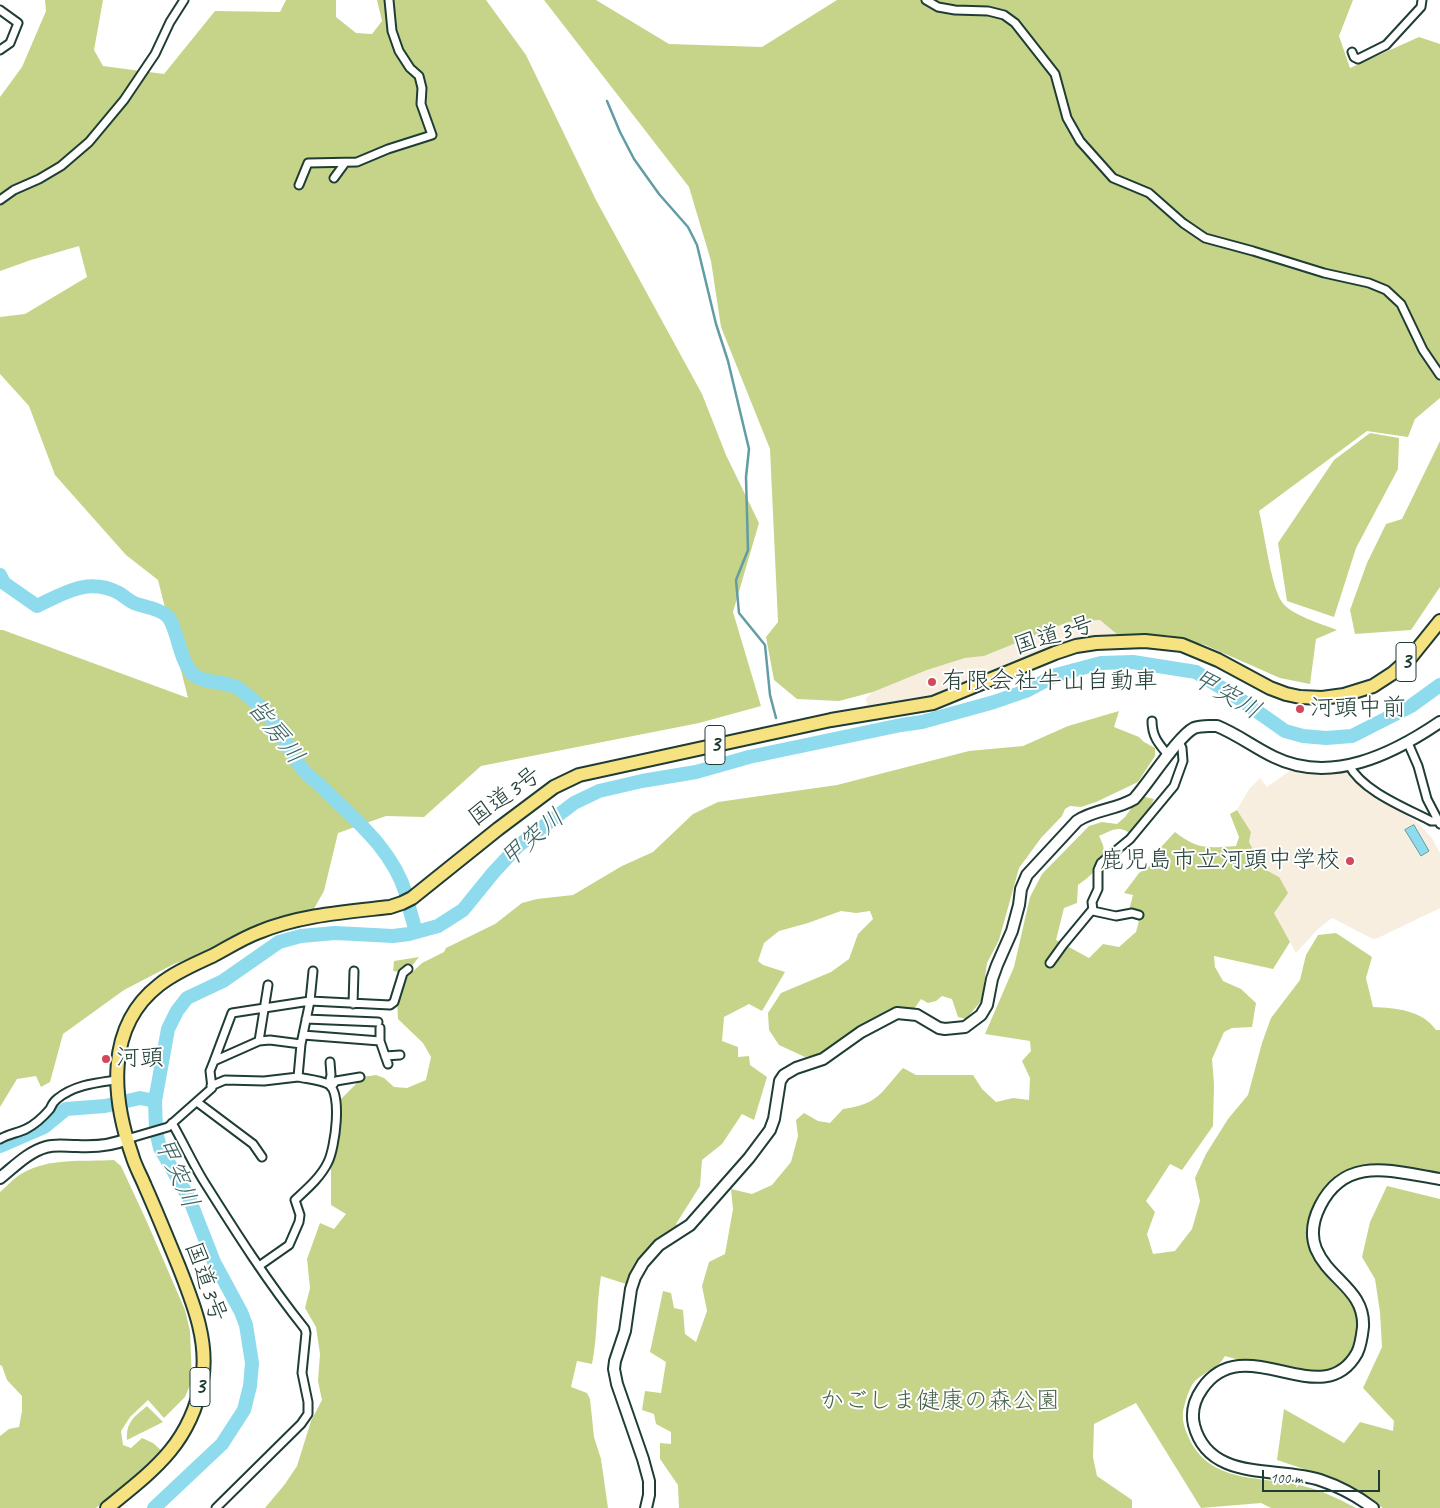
<!DOCTYPE html>
<html>
<head>
<meta charset="utf-8">
<style>
	body { margin:0 }
	#map { position:relative; width:1440px; height:1508px; overflow:hidden; background:#fff; font-family:Caveat,sans-serif }
	canvas { display:block }
	.scale { position:absolute; left:1262px; top:1470px; width:118px; height:22px; box-sizing:border-box; border:2px solid #1f3d34; border-top:0; padding-left:6px; font-size:15px; line-height:18px; white-space:nowrap; color:#1f3d34; -webkit-text-stroke:4px #fff; paint-order:stroke }
</style>
</head>
<body>
<div id="map">
<canvas width="1440" height="1508"></canvas>
<div class="scale">100 m</div>
</div>
<script>
const ctx = document.querySelector('canvas').getContext('2d');
ctx.lineJoin = 'round';
function paint(path, color) { ctx.fillStyle = color; ctx.fill(path, 'evenodd'); }
function strokePath(path, color, width, dash) { ctx.strokeStyle = color; ctx.lineWidth = width; ctx.lineCap = dash ? 'butt' : 'round'; ctx.setLineDash(dash || []); ctx.stroke(path); }
function write(font, color, halo, rows, align = 'center') {
  ctx.font = font + ' Caveat,"Klee One",sans-serif'; ctx.lineWidth = 4; ctx.setLineDash([]); ctx.textBaseline = 'middle'; ctx.strokeStyle = halo; ctx.fillStyle = color; for (const [text, x, y, turn = 0] of rows) {
    ctx.save(); ctx.translate(x, y); ctx.rotate((+turn || 0) * Math.PI / 180); ctx.textAlign = isNaN(turn) ? turn : align; if (halo) ctx.strokeText(text, 0, 0); ctx.fillText(text, 0, 0); ctx.restore();
  }
}
const built = new Path2D(`
	M1100,620L1118,634L1079,640L1050,649L928,698L892,702L867,707L866,698L873,692L927,670L965,658L984,656L1068,622Z
	M1291,770L1307,773L1346,771L1359,780L1373,793L1419,824L1432,838L1440,853V908L1378,938L1373,939L1332,918L1318,929L1296,953L1274,913L1279,877L1264,869L1249,842L1251,832L1237,810L1249,789L1260,778L1267,787Z`);
const green = new Path2D(`
	M45,0H103L94,50L103,66L164,74L215,11L280,12L286,0H336V17L356,33L372,34L382,21L377,0H486L526,55L596,200L702,394L726,455L759,523L733,612L761,706L699,723L481,766L424,817L386,816L338,833L324,891L311,914L174,964L124,990L63,1034L50,1082L41,1087L36,1076L17,1079L0,1107V630H3L188,698L158,580L126,555L55,475L29,406L0,374V317L25,314L87,277L79,246L31,260L0,271V97L22,67L46,11Z
	M544,0H596L669,44L762,47L837,0H1353L1339,36L1350,68L1419,37L1440,44V398L1415,419L1408,437L1367,431L1259,511C1264,530 1271,587 1282,602C1291,615 1322,624 1337,630L1316,639L1310,684L1280,678L1205,645L1166,635H1118L1100,620L1068,622L984,656L965,658L927,670L873,692L839,701L797,699L774,680L766,637L778,622L770,449L721,327L711,261L689,187Z
	M1370,433L1399,438L1398,469L1356,548L1334,617L1287,601L1278,543L1334,460Z
	M1440,441V587L1411,630L1355,634L1350,610L1367,563L1386,524L1402,519Z
	M1119,711L1114,727L1139,737L1144,742L1155,748V756L1138,782L1096,802L1081,807L1070,806L1065,809L1062,816L1041,838L1019,868L999,940L987,963L982,1000L966,1019L958,1017L952,999L942,996L936,1001L928,1003L921,999L914,1009L895,1008L858,1027L841,1041L821,1054L805,1057L779,1045L769,1030L768,1013L781,993L831,972L849,959L858,934L873,919L870,911L856,913L841,911L808,923L779,931L764,943L758,961L763,965L785,972L762,1011L749,1004L724,1017L722,1041L738,1047V1057L749,1056L750,1065L767,1077L754,1120L742,1114L722,1144L702,1160L700,1186L676,1224L688,1233L643,1256L626,1284L601,1276C596,1306 598,1335 592,1364L577,1361L571,1387L587,1393L590,1399L594,1437L601,1459L608,1508H265L285,1484L297,1466L311,1421L322,1400L318,1381L320,1354L316,1327L305,1308L310,1288L307,1259L320,1223L334,1229L346,1214L331,1205V1163L340,1100L363,1077L376,1075L384,1078L394,1087L407,1088L426,1080L431,1057L423,1043L398,1019L397,999L407,977L422,963L444,952L446,948L495,924L522,903L537,899L573,895L622,866L653,852L693,814L718,802L837,785L969,751L1023,746L1068,726Z
	M1140,796L1154,799L1135,837C1120,825 1116,828 1099,836C1101,840 1104,846 1104,851C1104,866 1089,877 1078,885L1077,903L1064,908L1056,940L1089,958L1103,944L1119,947L1136,932L1139,921L1128,914L1133,895L1124,893L1139,873L1154,863L1162,846L1175,832C1198,850 1208,848 1236,846L1239,837L1230,814L1237,810L1251,832L1249,842L1264,869L1279,877L1288,893L1274,913L1290,942L1273,969L1214,956L1215,967L1223,981L1241,989L1256,1003L1252,1027L1232,1028L1224,1032L1212,1059L1214,1084L1213,1126L1182,1170L1170,1164L1146,1201L1155,1212L1147,1234L1153,1254L1175,1251L1192,1229L1200,1201L1195,1178L1206,1154L1228,1119L1248,1095L1262,1043L1271,1018L1300,980L1306,955L1318,935L1336,933L1372,957L1366,978L1373,1007C1396,1008 1422,1010 1436,1030H1440V1182L1381,1173L1347,1179L1318,1202L1308,1227L1319,1264L1332,1282L1354,1306L1358,1314L1363,1353L1351,1370L1337,1377L1310,1380L1225,1356C1219,1368 1206,1371 1196,1380C1190,1385 1186,1399 1184,1407C1181,1417 1184,1427 1188,1436C1209,1485 1260,1475 1303,1486C1321,1490 1339,1499 1356,1508H1271L1261,1503L1201,1508L1136,1403L1094,1424L1093,1457L1097,1476L1132,1500V1508H679L678,1485L660,1459V1443L671,1444V1432L656,1424L654,1414L642,1410L645,1391L661,1393L666,1362L650,1352L663,1291L671,1293L674,1308L683,1310L685,1334L696,1342L707,1311L702,1286L709,1262L725,1254L733,1209L731,1189L752,1194L772,1185L791,1162L798,1136L796,1120L804,1113L818,1121L830,1123L843,1109C879,1104 880,1093 903,1068L916,1075H973L982,1089L996,1102L1013,1098L1029,1100L1030,1078L1022,1061L1031,1051L1030,1041L985,1034L1014,967L1030,897L1042,874L1089,826L1102,822L1117,824L1125,817Z
	M419,957L406,973L393,971L394,961Z
	M114,1160L121,1166L147,1222L185,1310L190,1331L192,1380L185,1397L164,1418L148,1400L130,1417L121,1431L123,1445L131,1448L142,1438L153,1443L162,1451L139,1473L96,1508H0V1436L9,1429L19,1427L22,1411V1396L7,1380L2,1366L0,1365V1192C7,1186 14,1178 21,1174C50,1157 82,1162 114,1160Z
	M1387,1186L1440,1199V1508H1383L1334,1479L1277,1460L1284,1409L1344,1443L1360,1422L1393,1431L1394,1421L1363,1388L1382,1347L1380,1312L1375,1279L1362,1257L1370,1222Z
	M147,1406L163,1422L127,1440C126,1422 134,1417 147,1406Z`);
const water = new Path2D(`
	M1414,825L1429,851L1421,856L1405,830Z`);
const stream = new Path2D(`
	M607,101L620,132L634,159L659,194L688,227L697,245L716,324L728,361L749,449L746,477L748,550L736,580L739,613L765,645L770,695L776,718`);
const river = new Path2D(`
	M0,575L4,583L37,606C64,593 88,577 119,593C124,596 128,600 134,603C144,607 158,608 166,615C177,623 178,658 192,673C205,686 227,679 241,690C250,698 262,706 269,716C281,732 289,751 301,767C308,776 318,783 326,791C357,821 393,851 406,894
	M409,907L416,932
	M0,1146L44,1127L66,1109L105,1106L140,1098L155,1101
	M154,1508L222,1444L244,1410L250,1386L252,1363L246,1325L241,1312L214,1262L189,1198L160,1148L156,1131L155,1101L168,1029L177,1011L187,998L223,981L279,942L301,936L335,933L393,936L409,934L438,926L463,910L493,873L518,846L574,803L599,791L642,781L696,772L749,757L901,725L922,722L994,702L1026,691L1056,675L1101,663L1133,662L1196,672L1241,700L1285,731L1303,736L1326,738L1352,736L1411,706L1440,685`);
const street = new Path2D(`
	M926,0L938,7L955,10L988,11L1004,15L1015,23L1055,74L1067,118L1080,141L1113,178L1149,193L1183,223L1205,238L1253,251L1324,273L1369,283L1386,290L1401,304L1423,350L1440,375
	M0,10L18,23L10,43L0,50
	M1352,52L1354,57L1358,59L1386,45L1421,7L1422,0
	M334,178L345,163
	M299,185L308,163L357,162L388,149L432,135L421,104L422,88L419,76L410,68L399,51L392,31L389,0
	M0,200L14,190L39,179L61,166L89,142L124,100L155,54L170,22L184,0
	M1152,721C1152,737 1159,744 1168,755
	M1408,743L1418,766L1427,799L1440,824
	M1349,765C1362,791 1406,808 1431,821H1438
	M1139,915L1132,913L1116,916L1093,911L1092,902L1098,889V870L1101,863L1130,839L1174,786L1183,761L1182,748L1179,742
	M1050,963L1063,945L1092,910
	M353,1004L354,971
	M306,1019L378,1022
	M303,1035L380,1041V1028
	M259,1041L268,985
	M380,1041L388,1064
	M385,1056L400,1055
	M214,1061L232,1013L310,1001L313,971
	M329,1084L331,1075L330,1062
	M211,1086L225,1080L264,1081L298,1077
	M331,1087L336,1081L360,1077
	M197,1102L253,1144L262,1157
	M172,1123C183,1142 192,1162 203,1180C235,1231 268,1283 305,1329L306,1333L302,1373L308,1402V1414L301,1424L216,1508
	M0,1139C8,1134 18,1133 26,1129C34,1125 44,1116 50,1109C52,1105 53,1102 57,1099C74,1085 95,1083 116,1080
	M127,1139L168,1127L212,1088L210,1071L214,1061L259,1041L270,1040L301,1044L310,1001L390,1005L394,1002L403,973L408,969
	M259,1266L289,1245L299,1222L300,1215L295,1200C307,1189 321,1177 328,1162C335,1148 343,1092 328,1084C320,1080 307,1079 298,1077L301,1044`);
const secondary = new Path2D(`
	M0,1178C14,1167 28,1152 46,1147C56,1144 66,1146 77,1146C95,1147 111,1146 127,1139
	M646,1508L649,1495V1481L643,1459L617,1384L614,1369L615,1361L625,1331L631,1289L635,1277L643,1263L659,1245L690,1225L749,1158L770,1130L774,1119L780,1081L784,1075L796,1068L823,1059L861,1032L897,1013L917,1015L939,1028L945,1029L965,1027L981,1015L987,1005L992,979L997,965L1012,931L1019,905L1021,889L1027,875L1077,821C1095,809 1116,810 1134,799C1148,784 1178,736 1194,728C1201,725 1209,726 1217,726C1237,734 1255,748 1274,757C1331,785 1393,754 1440,722
	M1373,1508C1357,1496 1338,1486 1320,1480C1278,1466 1209,1483 1194,1425C1191,1412 1195,1399 1202,1389C1244,1327 1322,1416 1357,1353C1361,1345 1362,1336 1363,1327C1365,1290 1329,1280 1316,1249C1310,1234 1313,1220 1320,1206C1346,1154 1394,1172 1440,1179`);
const highway = new Path2D(`
	M107,1508C154,1470 190,1444 202,1381C209,1341 193,1303 179,1267C168,1240 157,1213 145,1186C141,1176 135,1166 132,1155C112,1098 105,1027 159,985C175,972 195,964 214,955C229,947 243,938 259,932C300,915 346,912 390,907L402,903L412,898L498,829L554,787L579,775L831,720L933,703L1055,653L1076,646L1096,643L1145,641L1182,645L1218,660L1270,688L1286,694L1300,697L1322,698L1344,695L1373,686L1393,673L1411,657L1440,621`);
const markers = [
	[932,682,5,"#d1495b"],
	[1300,709,5,"#d1495b"],
	[1350,861,5,"#d1495b"],
	[106,1059,5,"#d1495b"]
];
const shields = [
	[1406,662,20],
	[715,745,20],
	[200,1387,20]
];
const shieldNames = [
	["3",1406,662],
	["3",715,745],
	["3",200,1387]
];
const streetNames = [
	["国道3号",1054,636,-17],
	["国道3号",505,797,-36],
	["国道3号",205,1282,71]
];
const poiNames = [
	["有限会社牛山自動車",942,682],
	["河頭中前",1310,709],
	["鹿児島市立河頭中学校",1340,861,"right"],
	["河頭",116,1059]
];
const parkNames = [
	["かごしま健康の森公園",940,1402]
];
const waterNames = [
	["甲突川",1226,695,30],
	["皆房川",275,732,52],
	["甲突川",533,839,-41],
	["甲突川",176,1173,66]
];
paint(built, '#f7eee0');
paint(green, '#c5d489');
paint(water, '#8edbee');
strokePath(water, '#629ca4', 1);
strokePath(stream, '#629ca4', 2.5);
strokePath(river, '#8edbee', 14);
strokePath(street, '#1f3d34', 11);
strokePath(secondary, '#1f3d34', 14);
strokePath(highway, '#1f3d34', 16);
strokePath(street, '#fff', 7);
strokePath(secondary, '#fff', 10);
strokePath(highway, '#f7e281', 12);
for (const [x, y, r, color] of markers) { const dot = new Path2D(); dot.arc(x, y, r, 0, 2 * Math.PI); ctx.fillStyle = color; ctx.fill(dot); strokePath(dot, '#fff', 2); }
for (const [x, y, w] of shields) { const box = new Path2D(); box.roundRect(x - w / 2, y - 19.5, w, 39, 4); ctx.fillStyle = '#fff'; ctx.fill(box); strokePath(box, '#1f3d34', 1); }
write('bold 22px', '#1f3d34', null, shieldNames);
write('24px', '#1f3d34', '#fff', streetNames);
write('24px', '#1f3d34', '#fff', poiNames, 'left');
write('24px', '#486349', '#fff', parkNames);
write('italic 25px', '#3b6462', '#fff', waterNames);
</script>
</body>
</html>
